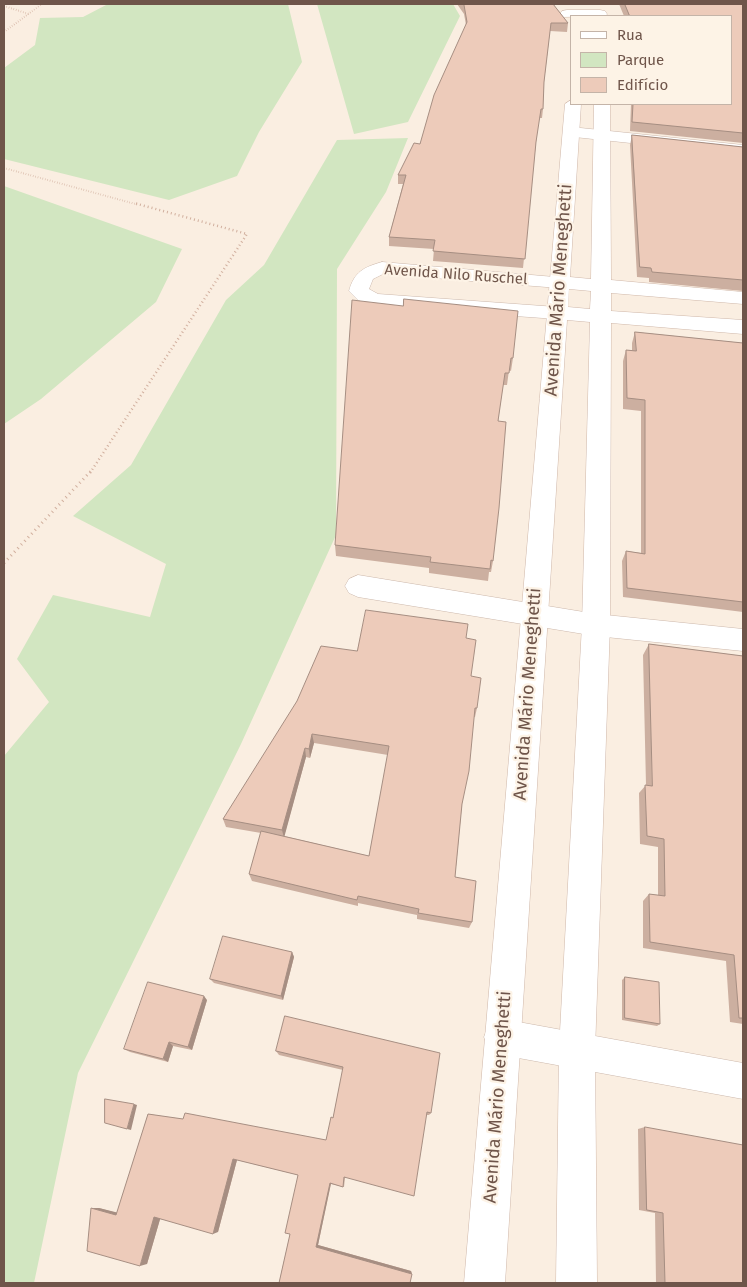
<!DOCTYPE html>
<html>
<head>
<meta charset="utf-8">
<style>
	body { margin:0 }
	#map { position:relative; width:747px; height:1287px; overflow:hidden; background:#faeee1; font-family:"Fira Sans",sans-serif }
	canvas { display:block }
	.frame { position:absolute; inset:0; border:5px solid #6f554a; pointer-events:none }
	.legend { position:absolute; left:570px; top:15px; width:162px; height:90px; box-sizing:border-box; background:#fdf3e6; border:1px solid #c4b4a8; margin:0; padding:6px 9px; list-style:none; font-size:15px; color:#6f554a }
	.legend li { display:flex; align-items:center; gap:10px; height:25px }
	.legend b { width:25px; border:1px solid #c4b4a8 }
</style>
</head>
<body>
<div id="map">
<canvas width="747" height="1287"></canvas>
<div class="frame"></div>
<ul class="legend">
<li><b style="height:6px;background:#fff"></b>Rua</li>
<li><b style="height:14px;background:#d2e6c1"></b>Parque</li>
<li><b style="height:14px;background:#edcbba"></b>Edifício</li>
</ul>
</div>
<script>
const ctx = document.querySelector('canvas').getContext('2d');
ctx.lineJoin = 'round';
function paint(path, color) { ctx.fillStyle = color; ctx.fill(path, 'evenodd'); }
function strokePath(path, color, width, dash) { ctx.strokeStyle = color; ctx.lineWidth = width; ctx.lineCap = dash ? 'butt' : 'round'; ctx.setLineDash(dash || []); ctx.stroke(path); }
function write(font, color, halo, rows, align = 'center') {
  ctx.font = font + ' "Fira Sans",sans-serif'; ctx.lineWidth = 4.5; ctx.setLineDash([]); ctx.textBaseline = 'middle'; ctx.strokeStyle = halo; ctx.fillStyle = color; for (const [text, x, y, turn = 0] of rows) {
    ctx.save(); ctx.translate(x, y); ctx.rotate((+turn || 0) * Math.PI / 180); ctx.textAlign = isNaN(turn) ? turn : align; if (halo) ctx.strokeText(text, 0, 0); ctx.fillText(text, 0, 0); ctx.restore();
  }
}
const green = new Path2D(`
	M108,4H288L302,62L259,132L237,176L169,200L4,159V68L35,45L40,18L83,17Z
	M317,4H453L460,16L408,122L354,134Z
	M408,138L386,192L337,269L336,535L241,744L78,1073L34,1283H4V756L49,702L17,659L53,595L150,617L166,564L73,516L131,465L226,300L264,265L337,140Z
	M4,186L182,249L156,302L41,399L4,424Z`);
const pathFar2 = new Path2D(`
	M4,6L29,14
	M4,32L42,4
	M4,168L139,205`);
const pathFar1 = new Path2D(`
	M90,473L247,234L134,203`);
const path = new Path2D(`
	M4,563L91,471`);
const street = new Path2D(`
	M571,127L743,145V155L565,136L563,132L565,128Z
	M382,262L566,278L569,282L566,286L559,288L383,274L373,279L369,289L378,294L557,307L564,308L567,313L564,318L557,319L374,306L358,300L349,291C354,272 364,267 382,262Z
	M358,575L596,614L743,629V651L596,636L358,597L349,593L345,586L349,579Z
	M502,1019L743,1063V1099L502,1055L489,1050L484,1037L489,1024Z`);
const secondary = new Path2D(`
	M567,10H600L605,11L607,14L606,16L562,17L560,14L562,11Z
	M571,100V104H581L570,277L591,279L594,104H610L611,280L743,292V304L611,293V311L743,320V334L611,323L610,625L595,1050L597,1283H556L559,1050L582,625L590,322L567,320L505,1283H464L565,104ZM569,289L591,291L590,309L568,307Z`);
const wall = new Path2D(`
	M457,4H553L568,23L567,32L550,31L544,82L543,109L542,118H539L536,142L523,268L433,261L434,249L389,246V237L403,184H398V175L420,144L466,25L464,14Z
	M619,4H743V143L630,131L631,104H731V16H624Z
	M632,135L743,147V291L649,282V278L637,277L630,145Z
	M403,306L513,358L511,371L509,370L507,385H503L498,421L493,561L491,572H489L488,581L429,573V568L336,556L335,545Z
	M635,332L743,343V612L623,597L622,561L626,551L641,553V411L623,409V361L626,350H632V343Z
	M466,638L471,676L477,708L475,717H474L462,804L455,877L472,922L469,928L417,919V915L358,903V906L252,881L249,874L261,833L226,827L223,819L357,651ZM314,743L388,755L369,856L284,836L306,757L310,758Z
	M649,644L743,656V1024L730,1022L726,961L643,948V901L649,894L658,895V847L640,844L639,793L646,785L643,655Z
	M292,952L294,957L283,1000L214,983L210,979Z
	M625,977L660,1024L657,1026L622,1020V980Z
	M207,1000L192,1050L173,1046L168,1062L130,1052L124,1049Z
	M285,1016L431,1113L429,1115H427L345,1178L344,1187L331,1184L318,1245L411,1271L412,1274L279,1283L290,1234L298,1175L237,1160L218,1232L160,1219L147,1264L91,1208H99L117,1213L148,1114L326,1140L333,1118L343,1070L279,1055L276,1051Z
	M645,1127L743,1283H656L655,1213L639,1210L638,1129Z`);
const shadedWall = new Path2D(`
	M312,734L314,743L310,758L309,749Z
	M305,748L306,757L284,838L282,830Z
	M292,952L294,957L283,1000L281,996Z
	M204,996L207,1000L192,1050L188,1047Z
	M169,1042L173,1046L168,1062L163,1059Z
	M134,1104L137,1105L131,1130L127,1129Z
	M233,1159L237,1160L218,1232L213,1234Z
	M330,1183H331L318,1245L411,1271L412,1274L316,1247Z
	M91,1208H99L123,1214L116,1215Z
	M161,1216L147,1264L140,1266L154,1217Z`);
const building = new Path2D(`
	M464,4H553L568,23H551L544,82L543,109H541L536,142L525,259L433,251L435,240L389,237L406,175H398L414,143L420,144L434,95L467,22L464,5Z
	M625,4H743V133L632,122L633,104H731V16H630Z
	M632,135L743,147V280L652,272L651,268L640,267Z
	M404,299L518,311L513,358H511L509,373H505L498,421L506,422L499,508L493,561L491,560L490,569L430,562L431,557L335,545L352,300L403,306Z
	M635,332L743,343V602L627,588L626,551L645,554V400L627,398L626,350L636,351Z
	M366,610L468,624L466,638L476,640L471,676L481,678L477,708H475L469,771L462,804L455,877L476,881L472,922L418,913L419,909L358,896L357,900L249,874L261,831L369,856L389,746L312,734L309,749L305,748L282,830L223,819L297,701L321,646L357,651Z
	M649,644L743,656V1018H739L734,955L650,942L649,894L665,896L664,839L647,836L645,785L652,786Z
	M223,936L292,952L281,996L210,979Z
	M625,977L659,982L660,1024L625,1018Z
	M148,982L204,996L188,1047L169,1042L163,1059L124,1049Z
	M285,1016L440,1053L431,1113L427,1112L414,1196L344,1177L343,1187L330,1183L316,1247L412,1274L410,1283H279L290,1234L285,1233L298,1175L233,1159L213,1234L154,1217L140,1266L87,1251L91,1208L116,1215L148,1114L183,1119L185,1113L326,1140L331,1117L333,1118L343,1067L276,1051Z
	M105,1099L134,1104L127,1129L105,1123Z
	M645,1127L743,1145V1283H665L663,1213L647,1210Z`);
const farStreetnames = [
	["Avenida Nilo Ruschel",456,275,4]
];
const streetNames = [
	["Avenida Mário Meneghetti",559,290,-86],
	["Avenida Mário Meneghetti",528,694,-86],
	["Avenida Mário Meneghetti",498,1097,-86]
];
paint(green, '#d2e6c1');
strokePath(street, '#ccb8ac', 1);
strokePath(secondary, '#cfb7a9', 1);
strokePath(pathFar2, '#d1af9e', 2, [0.5, 2]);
strokePath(pathFar1, '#d1af9e', 2.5, [1, 3]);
strokePath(path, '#d1af9e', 3, [1, 4]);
paint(street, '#fff');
paint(secondary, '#fff');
paint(wall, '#ccafa0');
paint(shadedWall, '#a68e82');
paint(building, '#edcbba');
strokePath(building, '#a68e82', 1);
write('15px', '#6f554a', '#fdf3e6', farStreetnames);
write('18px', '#6f554a', '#fdf3e6', streetNames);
</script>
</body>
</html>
